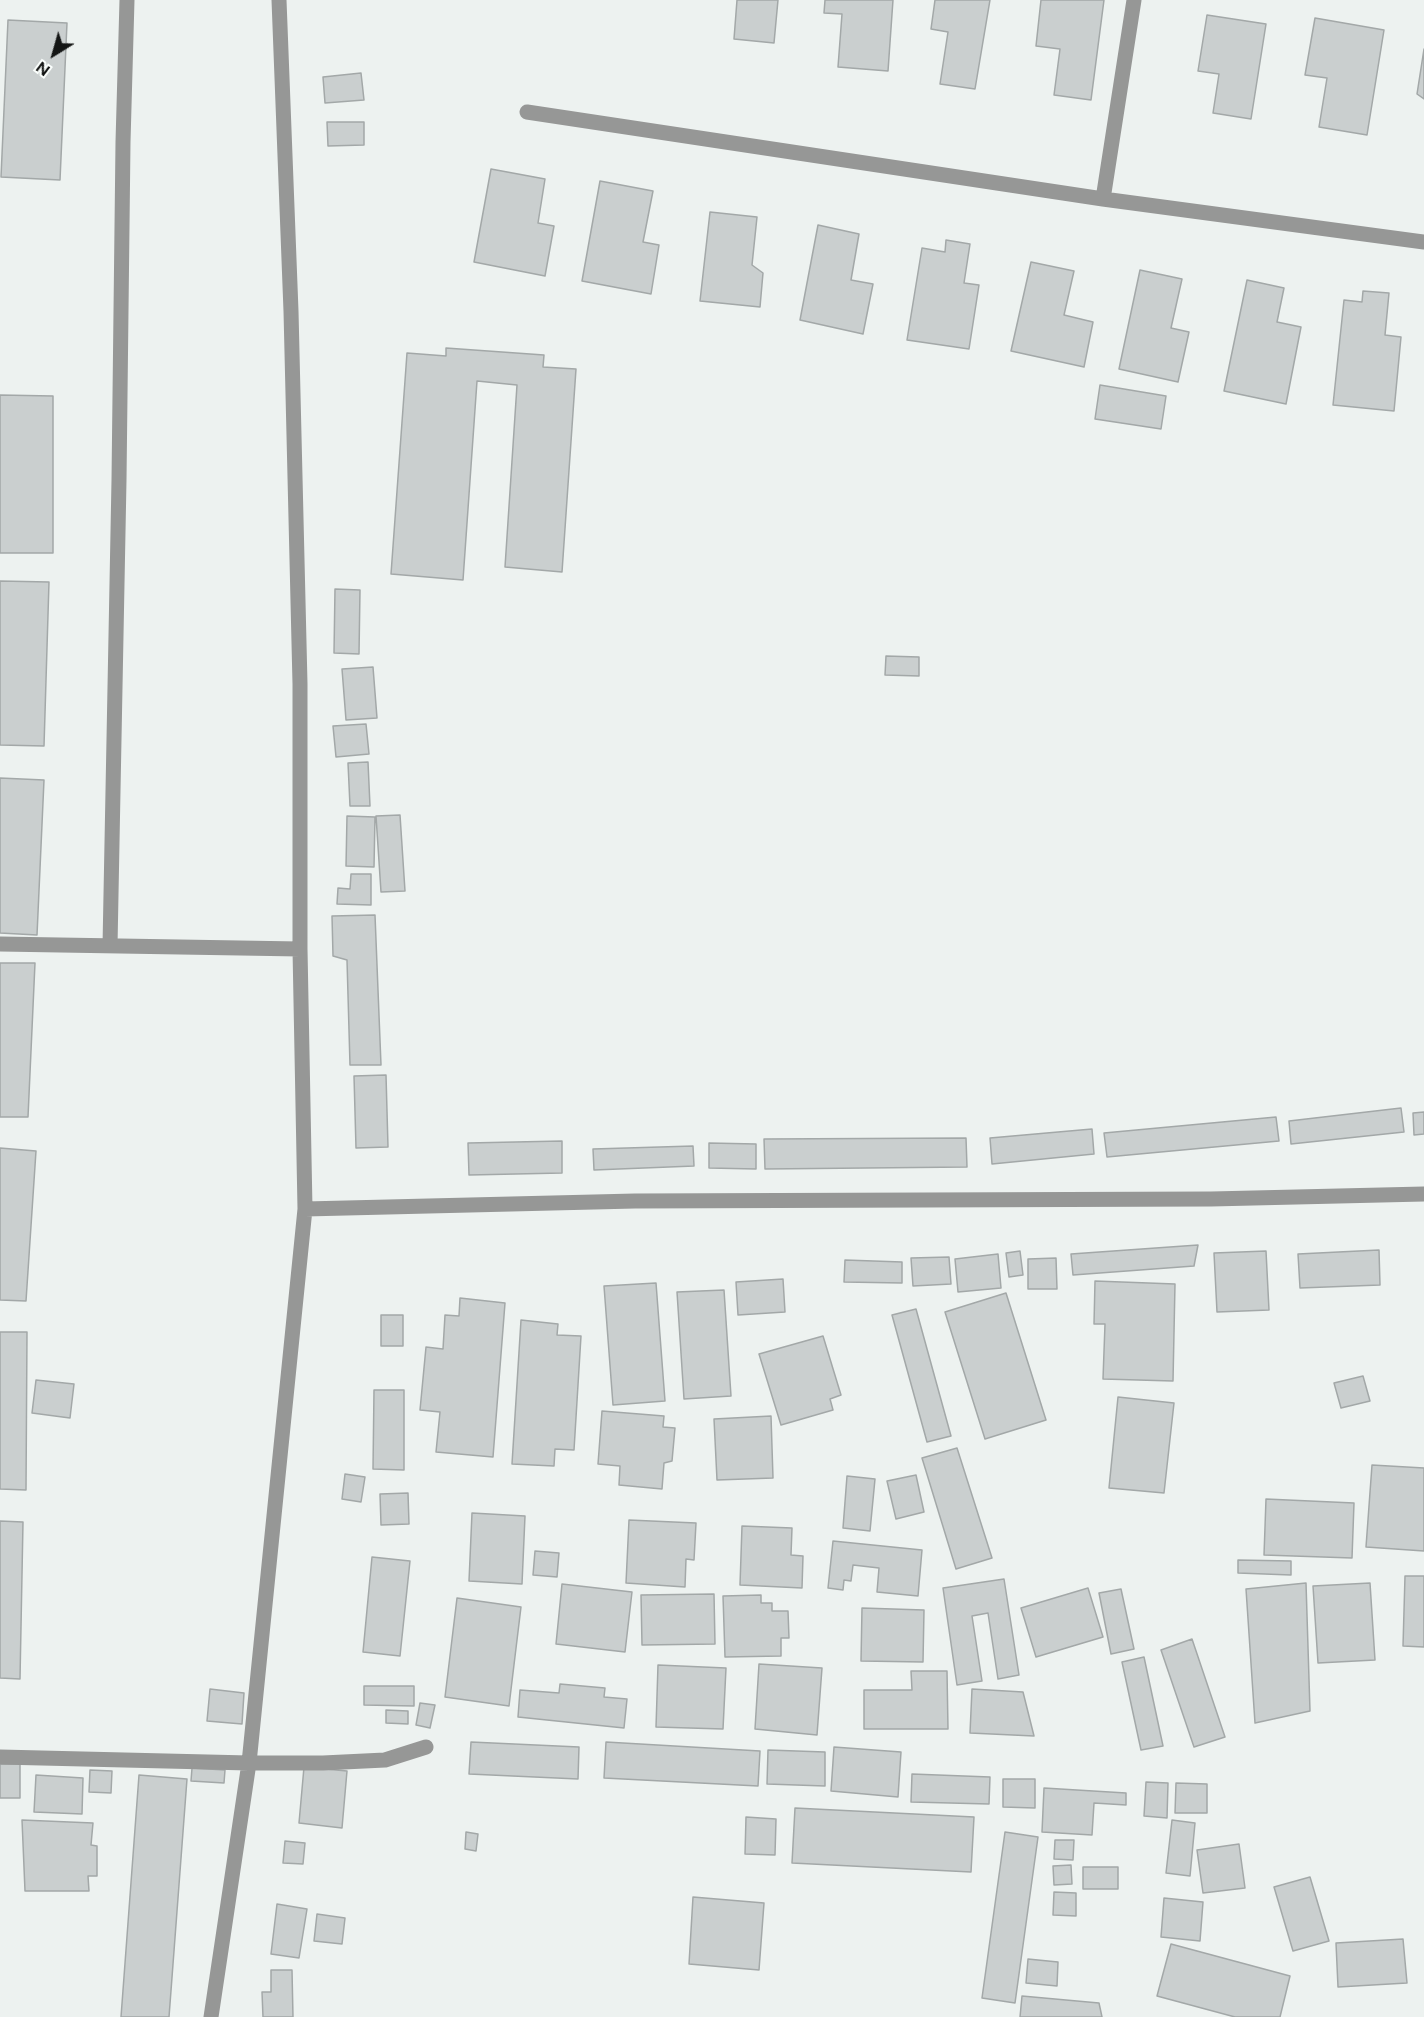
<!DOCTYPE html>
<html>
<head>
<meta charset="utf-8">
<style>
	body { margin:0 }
	#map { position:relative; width:1424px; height:2017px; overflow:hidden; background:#edf2f0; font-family:Figtree,sans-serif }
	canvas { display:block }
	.north { position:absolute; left:24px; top:24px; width:60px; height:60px; -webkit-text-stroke:4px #fbfffd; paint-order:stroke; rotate:217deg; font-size:16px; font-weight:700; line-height:24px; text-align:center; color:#141615 }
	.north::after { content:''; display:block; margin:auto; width:21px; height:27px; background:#141615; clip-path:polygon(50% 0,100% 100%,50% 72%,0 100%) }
</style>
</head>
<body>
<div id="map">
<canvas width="1424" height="2017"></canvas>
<div class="north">N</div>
</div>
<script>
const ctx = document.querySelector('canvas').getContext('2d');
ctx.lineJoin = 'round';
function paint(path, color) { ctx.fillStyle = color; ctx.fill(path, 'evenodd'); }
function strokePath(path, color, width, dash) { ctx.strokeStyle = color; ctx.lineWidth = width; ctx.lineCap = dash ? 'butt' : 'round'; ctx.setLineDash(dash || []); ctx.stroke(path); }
const building = new Path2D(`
	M737,0H778L774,43L734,39Z
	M825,0H893L888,71L838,67L842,14L824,13Z
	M935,0H990L975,89L940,84L948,32L931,29Z
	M1041,0H1104L1091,100L1054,95L1060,49L1036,46Z
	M1207,15L1266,24L1251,119L1213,113L1219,74L1198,71Z
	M1315,18L1384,30L1367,135L1319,127L1327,78L1305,75Z
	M8,20L67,23L60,180L1,177Z
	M1424,49V99L1417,94Z
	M361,73L364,100L325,103L323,77Z
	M327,122H364V145L328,146Z
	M491,169L545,179L538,223L554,226L545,276L474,262Z
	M600,181L653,191L643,242L659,245L651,294L582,281Z
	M710,212L757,217L752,265L763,273L760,307L700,301Z
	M818,225L859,234L851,280L873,284L863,334L800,320Z
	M946,240L970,244L964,283L979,285L969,349L907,340L922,248L945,252Z
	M1031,262L1074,271L1064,315L1093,322L1084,367L1011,351Z
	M1140,270L1182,279L1171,328L1189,332L1178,382L1119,369Z
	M1247,280L1284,288L1277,322L1301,327L1286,404L1224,391Z
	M1363,291L1389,293L1385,335L1401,337L1394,411L1333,405L1344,300L1362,302Z
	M446,348L544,355L543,367L576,369L562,572L505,567L517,385L477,381L463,580L391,574L407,353L446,356Z
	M1100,385L1166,396L1161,429L1095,419Z
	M0,395L53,396V553H0Z
	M0,581L49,582L44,746L0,745Z
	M335,589L360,590L359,654L334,653Z
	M886,656L919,657V676L885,675Z
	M373,667L377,718L346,720L342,669Z
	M366,724L369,754L336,757L333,726Z
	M368,762L370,806H350L348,763Z
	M0,778L44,780L37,935L0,933Z
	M400,815L405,891L381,892L376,816Z
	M347,816L375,817L374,867L346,866Z
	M351,874H371V905L337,904L338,888L350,889Z
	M375,915L381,1065H350L347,960L333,956L332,916Z
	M0,963H35L28,1117H0Z
	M386,1075L388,1147L356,1148L354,1076Z
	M1401,1108L1404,1132L1291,1144L1289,1121Z
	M1424,1112V1134L1414,1135L1413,1113Z
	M1276,1117L1279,1141L1107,1157L1104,1133Z
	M1092,1129L1094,1154L992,1164L990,1138Z
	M966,1138L967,1167L765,1169L764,1139Z
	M562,1141V1173L469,1175L468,1143Z
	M709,1143L756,1144V1169L709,1168Z
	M693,1146L694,1166L594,1170L593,1149Z
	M0,1148L36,1151L26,1301L0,1300Z
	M1198,1245L1194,1266L1073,1275L1071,1254Z
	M1379,1250L1380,1285L1300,1288L1298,1254Z
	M1020,1251L1023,1275L1009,1277L1006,1253Z
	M1266,1251L1269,1310L1217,1312L1214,1253Z
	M998,1254L1001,1288L958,1292L955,1259Z
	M949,1257L951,1284L913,1286L911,1258Z
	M1056,1258L1057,1289H1028V1259Z
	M845,1260L902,1262V1283L844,1282Z
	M783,1279L785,1312L738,1315L736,1282Z
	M1095,1281L1175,1284L1173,1381L1103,1379L1105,1324H1094Z
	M656,1283L665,1401L613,1405L604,1286Z
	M724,1290L731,1396L684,1399L677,1292Z
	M1006,1293L1046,1420L985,1439L945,1312Z
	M460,1298L505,1303L493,1457L436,1452L440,1412L420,1410L426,1347L443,1349L445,1315L459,1316Z
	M916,1309L951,1436L927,1442L892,1315Z
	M381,1315H403V1346H381Z
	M521,1320L558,1324L557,1335L581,1336L574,1450L555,1449L554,1466L512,1464Z
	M0,1332H27L26,1490L0,1489Z
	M823,1336L841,1395L830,1399L833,1410L781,1425L759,1354Z
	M1363,1376L1370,1401L1341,1408L1334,1383Z
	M36,1380L74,1384L70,1418L32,1413Z
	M374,1390H404V1470L373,1469Z
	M1118,1397L1174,1403L1164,1493L1109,1488Z
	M602,1411L664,1416L663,1427L675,1428L672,1461L664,1463L662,1489L619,1485L620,1466L598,1464Z
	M771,1416L773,1478L717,1480L714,1419Z
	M957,1448L992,1558L956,1569L922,1458Z
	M1372,1465L1424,1468V1551L1366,1547Z
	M345,1474L365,1477L361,1502L342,1499Z
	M916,1475L924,1512L896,1519L887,1481Z
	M847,1476L875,1479L870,1531L843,1528Z
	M408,1493L409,1524L381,1525L380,1494Z
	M1266,1499L1354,1503L1352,1558L1264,1555Z
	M472,1513L525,1516L522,1584L469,1581Z
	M629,1520L696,1523L694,1560L686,1559L685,1587L626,1583Z
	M0,1521L23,1522L20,1679L0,1678Z
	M742,1526L792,1528L791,1555L803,1556L802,1588L740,1585Z
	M833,1541L922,1550L918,1596L877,1592L879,1568L853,1565L851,1581L844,1580L843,1590L828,1588Z
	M535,1551L559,1553L557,1577L533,1575Z
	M372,1557L410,1561L400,1656L363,1652Z
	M1238,1560L1291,1561V1575L1238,1573Z
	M1405,1576H1424V1647L1403,1646Z
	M1004,1579L1019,1675L998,1679L988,1613L972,1616L982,1681L957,1685L943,1588Z
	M1306,1583L1310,1711L1255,1723L1246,1589Z
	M1370,1583L1375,1660L1318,1663L1313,1586Z
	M562,1584L632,1592L625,1652L556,1644Z
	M1088,1588L1103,1637L1036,1657L1021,1608Z
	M1121,1589L1134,1649L1111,1654L1099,1593Z
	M714,1594L715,1644L642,1645L641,1595Z
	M761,1595V1603H772V1611H788L789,1638H781V1656L725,1657L723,1596Z
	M457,1598L521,1607L509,1706L445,1697Z
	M862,1608L924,1610L923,1662L861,1661Z
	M1192,1639L1225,1737L1194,1747L1161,1650Z
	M1144,1657L1163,1746L1141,1750L1122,1662Z
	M759,1664L822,1668L817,1735L755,1729Z
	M658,1665L726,1668L723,1729L656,1727Z
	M911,1671H947L948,1729H864V1690H912Z
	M560,1684L605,1688L604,1697L627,1699L624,1728L518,1717L520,1690L559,1693Z
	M364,1686H414V1706L364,1705Z
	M210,1689L244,1693L242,1724L207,1721Z
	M972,1689L1023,1692L1034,1736L970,1733Z
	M420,1703L435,1705L430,1728L416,1725Z
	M386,1710L408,1711V1724L386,1723Z
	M471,1742L579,1747L578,1779L469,1774Z
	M606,1742L760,1751L758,1786L604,1778Z
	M834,1747L901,1752L898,1797L831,1791Z
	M768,1750L825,1752V1786L767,1784Z
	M0,1764H20V1798H0Z
	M304,1767L347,1771L342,1828L299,1823Z
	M192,1768L225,1770L224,1783L191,1781Z
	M90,1770L112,1771L111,1793L89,1792Z
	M912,1774L990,1777L989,1804L911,1802Z
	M36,1775L83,1778L82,1814L34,1812Z
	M139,1775L187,1779L169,2017H121Z
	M1003,1779H1035V1808L1003,1807Z
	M1146,1782L1168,1783L1167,1818L1144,1816Z
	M1176,1783L1207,1784V1813H1175Z
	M1044,1788L1126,1793V1805L1094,1803L1092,1835L1042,1832Z
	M795,1808L974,1817L971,1872L792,1863Z
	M746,1817L776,1819L775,1855L745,1854Z
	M22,1820L93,1823L91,1845L97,1846V1876H88L89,1891H25Z
	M1172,1820L1195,1823L1190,1876L1166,1873Z
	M466,1832L478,1834L476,1851L465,1849Z
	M1005,1832L1038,1837L1015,2003L982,1998Z
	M1055,1840H1074L1073,1860L1054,1859Z
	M285,1841L305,1843L303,1864L283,1863Z
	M1239,1844L1245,1888L1203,1893L1197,1850Z
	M1071,1865L1072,1884L1054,1885L1053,1866Z
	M1083,1867H1118V1889H1083Z
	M1310,1877L1329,1941L1293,1951L1274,1887Z
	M1054,1892L1076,1893V1916L1053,1915Z
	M693,1897L764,1903L759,1970L689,1964Z
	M1164,1898L1203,1902L1200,1941L1161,1937Z
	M277,1904L307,1909L299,1958L271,1954Z
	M317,1914L345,1918L342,1944L314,1941Z
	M1403,1939L1407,1983L1338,1987L1336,1943Z
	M1171,1944L1290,1976L1280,2017H1235L1157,1996Z
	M1028,1959L1058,1962L1057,1986L1026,1983Z
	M271,1970H292L293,2017H263L262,1992H271Z
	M1022,1996L1099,2003L1102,2017H1020Z`);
const minor = new Path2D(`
	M527,112L1103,199L1424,242
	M1103,199L1134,0
	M0,944L300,949
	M110,946L119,480L123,142L127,0
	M305,1209L635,1201L1211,1199L1424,1194
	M0,1757L249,1763H323L385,1760L426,1747
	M211,2017L249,1763L305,1209L300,949V684L291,311L279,0`);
paint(building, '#cacfcf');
strokePath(building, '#a3a8a8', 1.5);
strokePath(minor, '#969796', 15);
</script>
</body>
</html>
